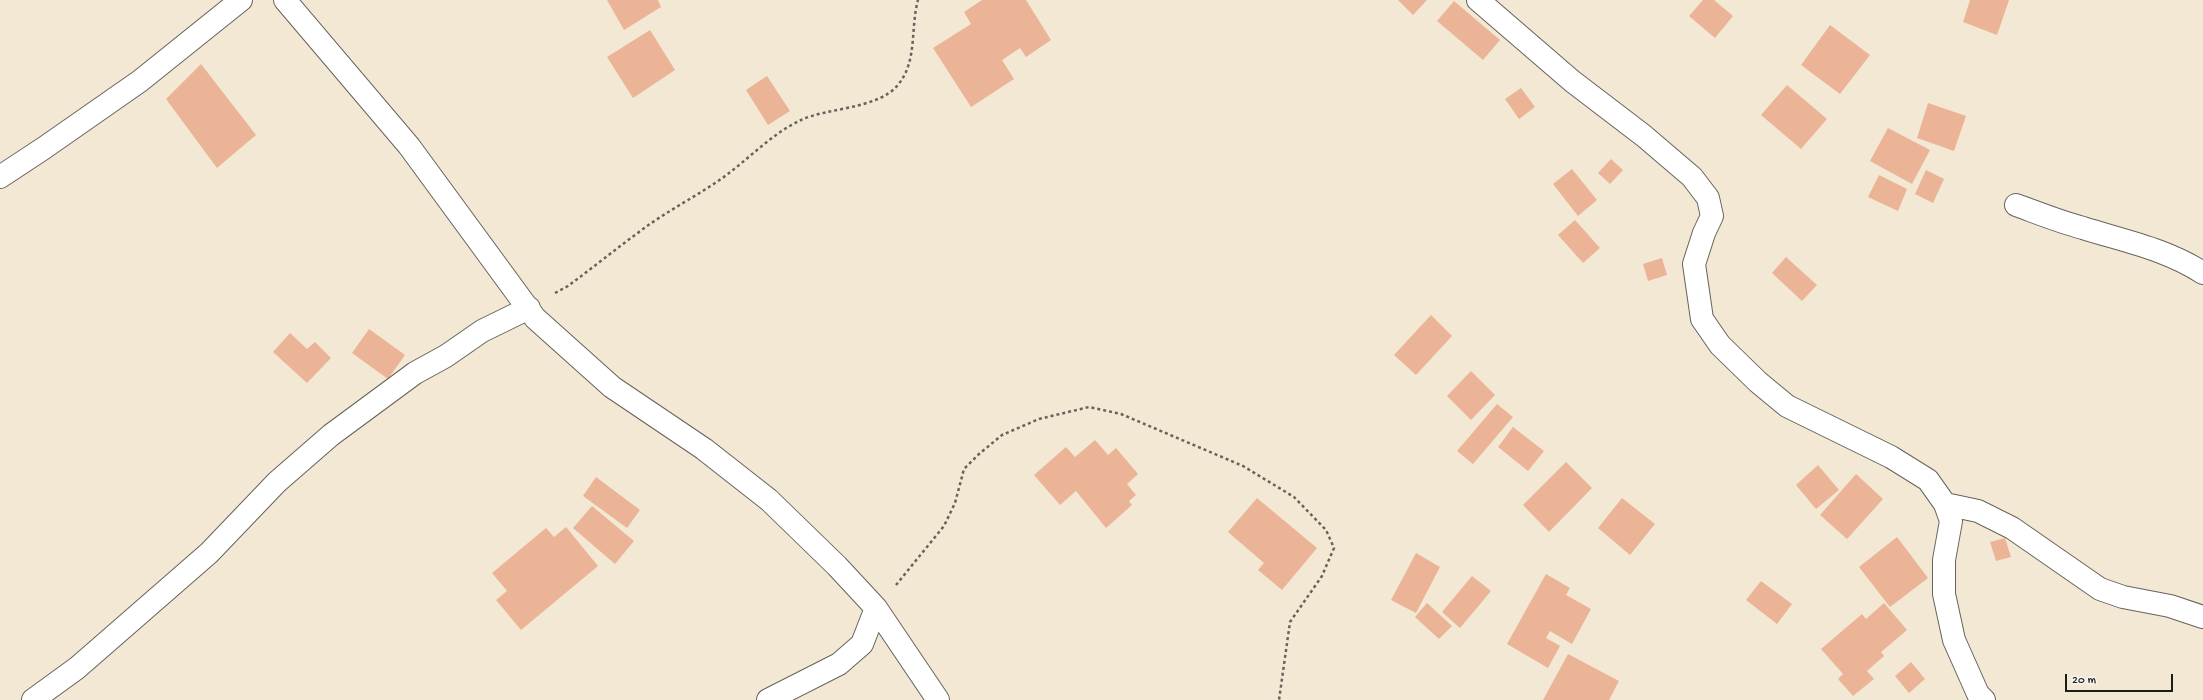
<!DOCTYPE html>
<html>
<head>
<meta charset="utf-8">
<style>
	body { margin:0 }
	#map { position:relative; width:2203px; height:700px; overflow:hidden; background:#f2e8d4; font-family:"Gochi Hand",sans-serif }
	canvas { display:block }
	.scale { position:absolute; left:2065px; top:674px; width:108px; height:18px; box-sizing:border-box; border:2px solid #1c1c1c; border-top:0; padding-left:5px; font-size:12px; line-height:14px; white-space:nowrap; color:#1c1c1c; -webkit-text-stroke:3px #f6f6f2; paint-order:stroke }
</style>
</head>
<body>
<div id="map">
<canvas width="2203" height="700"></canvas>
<div class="scale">20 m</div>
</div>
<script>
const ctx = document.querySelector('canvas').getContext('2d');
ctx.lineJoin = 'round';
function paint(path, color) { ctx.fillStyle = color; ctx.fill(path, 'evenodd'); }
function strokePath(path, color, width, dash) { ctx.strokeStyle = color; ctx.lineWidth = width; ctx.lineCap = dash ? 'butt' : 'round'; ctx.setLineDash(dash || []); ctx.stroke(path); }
const building = new Path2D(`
	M607,0H658L661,7L624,30Z
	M982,0H1026L1051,40L1026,57L1020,48L1002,60L1014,79L971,107L933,48L971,24L964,12Z
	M1398,0H1427L1413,15Z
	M1703,0H1714L1733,16L1715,38L1689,16Z
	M1970,0H2009L1997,35L1963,22Z
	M1454,1L1500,40L1483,60L1437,21Z
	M1830,25L1870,55L1840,94L1801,65Z
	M650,30L675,70L633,98L607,57Z
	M201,64L256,135L217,168L166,99Z
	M767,76L790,111L768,125L746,90Z
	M1787,85L1827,119L1801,149L1761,115Z
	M1521,88L1535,107L1519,119L1505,99Z
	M1928,103L1966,116L1954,151L1917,138Z
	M1888,128L1930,150L1912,184L1870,161Z
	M1611,159L1623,170L1610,184L1598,173Z
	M1572,169L1597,200L1578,216L1553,184Z
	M1926,170L1944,179L1933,203L1915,194Z
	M1879,175L1907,189L1898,211L1868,197Z
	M1575,220L1600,248L1583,263L1558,235Z
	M1786,257L1817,285L1802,301L1772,273Z
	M1662,258L1667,275L1648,281L1643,264Z
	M1431,315L1452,336L1416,375L1394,355Z
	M369,329L405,355L388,379L352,353Z
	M290,333L307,349L315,342L331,358L307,383L273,352Z
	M1471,371L1495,395L1471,420L1447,396Z
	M1497,404L1513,417L1473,464L1457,451Z
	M1513,427L1544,451L1528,471L1498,447Z
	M1095,440L1108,455L1116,448L1138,474L1127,484L1136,495L1129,501L1132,505L1106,528L1076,491L1060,505L1034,475L1066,447L1075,457Z
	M1566,462L1592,488L1549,532L1523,505Z
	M1818,465L1839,490L1816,509L1796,485Z
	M1856,474L1883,499L1847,539L1820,515Z
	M596,477L640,510L627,528L583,496Z
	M1257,498L1317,548L1282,590L1258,570L1264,563L1228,532Z
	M1622,498L1655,524L1630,555L1598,528Z
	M592,506L634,541L615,564L573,528Z
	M566,527L598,566L521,630L496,600L507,591L492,573L546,528L554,537Z
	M1897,537L1928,578L1890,607L1859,567Z
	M2005,538L2011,557L1996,561L1990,542Z
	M1416,553L1440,567L1416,613L1391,600Z
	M1546,574L1570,588L1566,595L1591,609L1572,644L1550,631L1546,638L1560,646L1548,668L1507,644Z
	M1472,576L1491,591L1460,628L1442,612Z
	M1761,581L1792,604L1777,624L1746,600Z
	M1427,603L1452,626L1439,639L1415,617Z
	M1884,603L1907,630L1881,652L1884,656L1867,671L1874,679L1853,696L1838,679L1843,674L1821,649L1862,614L1866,619Z
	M1568,654L1619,681L1609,700H1543Z
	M1911,662L1925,679L1909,693L1895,676Z`);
const path = new Path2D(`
	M555,293L568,286C595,266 622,244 650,224C673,208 698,195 721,179C748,160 771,134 801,120C826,108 877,109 897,86C918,62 910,29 918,0
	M896,585L944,526L955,503L964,469L979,454L1002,435L1039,419L1089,407L1121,414L1243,466L1294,497L1326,530L1334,548L1322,576L1290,622L1279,700`);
const minor = new Path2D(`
	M285,0L409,146L535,318L612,387L704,449L769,500L837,566L876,608L938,700
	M1478,0L1572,81L1644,136L1692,177L1708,198L1712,216L1704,233L1694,264L1702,319L1720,345L1758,382L1787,406L1891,457L1928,480L1945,504L1951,521L1944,560V594L1954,640L1978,694L1984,700
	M0,177L44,148L140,81L241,0
	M2016,205C2038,213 2060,222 2083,228C2124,241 2166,249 2203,273
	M1945,504L1978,511L2012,528L2100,589L2123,597L2170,606L2203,617
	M33,700L77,668L209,553L277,482L331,435L415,373L446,356L482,331L529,308
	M768,700L839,664L862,644L876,608`);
paint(building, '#ecb497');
strokePath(minor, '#67635c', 24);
strokePath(path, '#67635c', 2.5, [3, 3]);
strokePath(minor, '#fff', 22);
</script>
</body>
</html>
